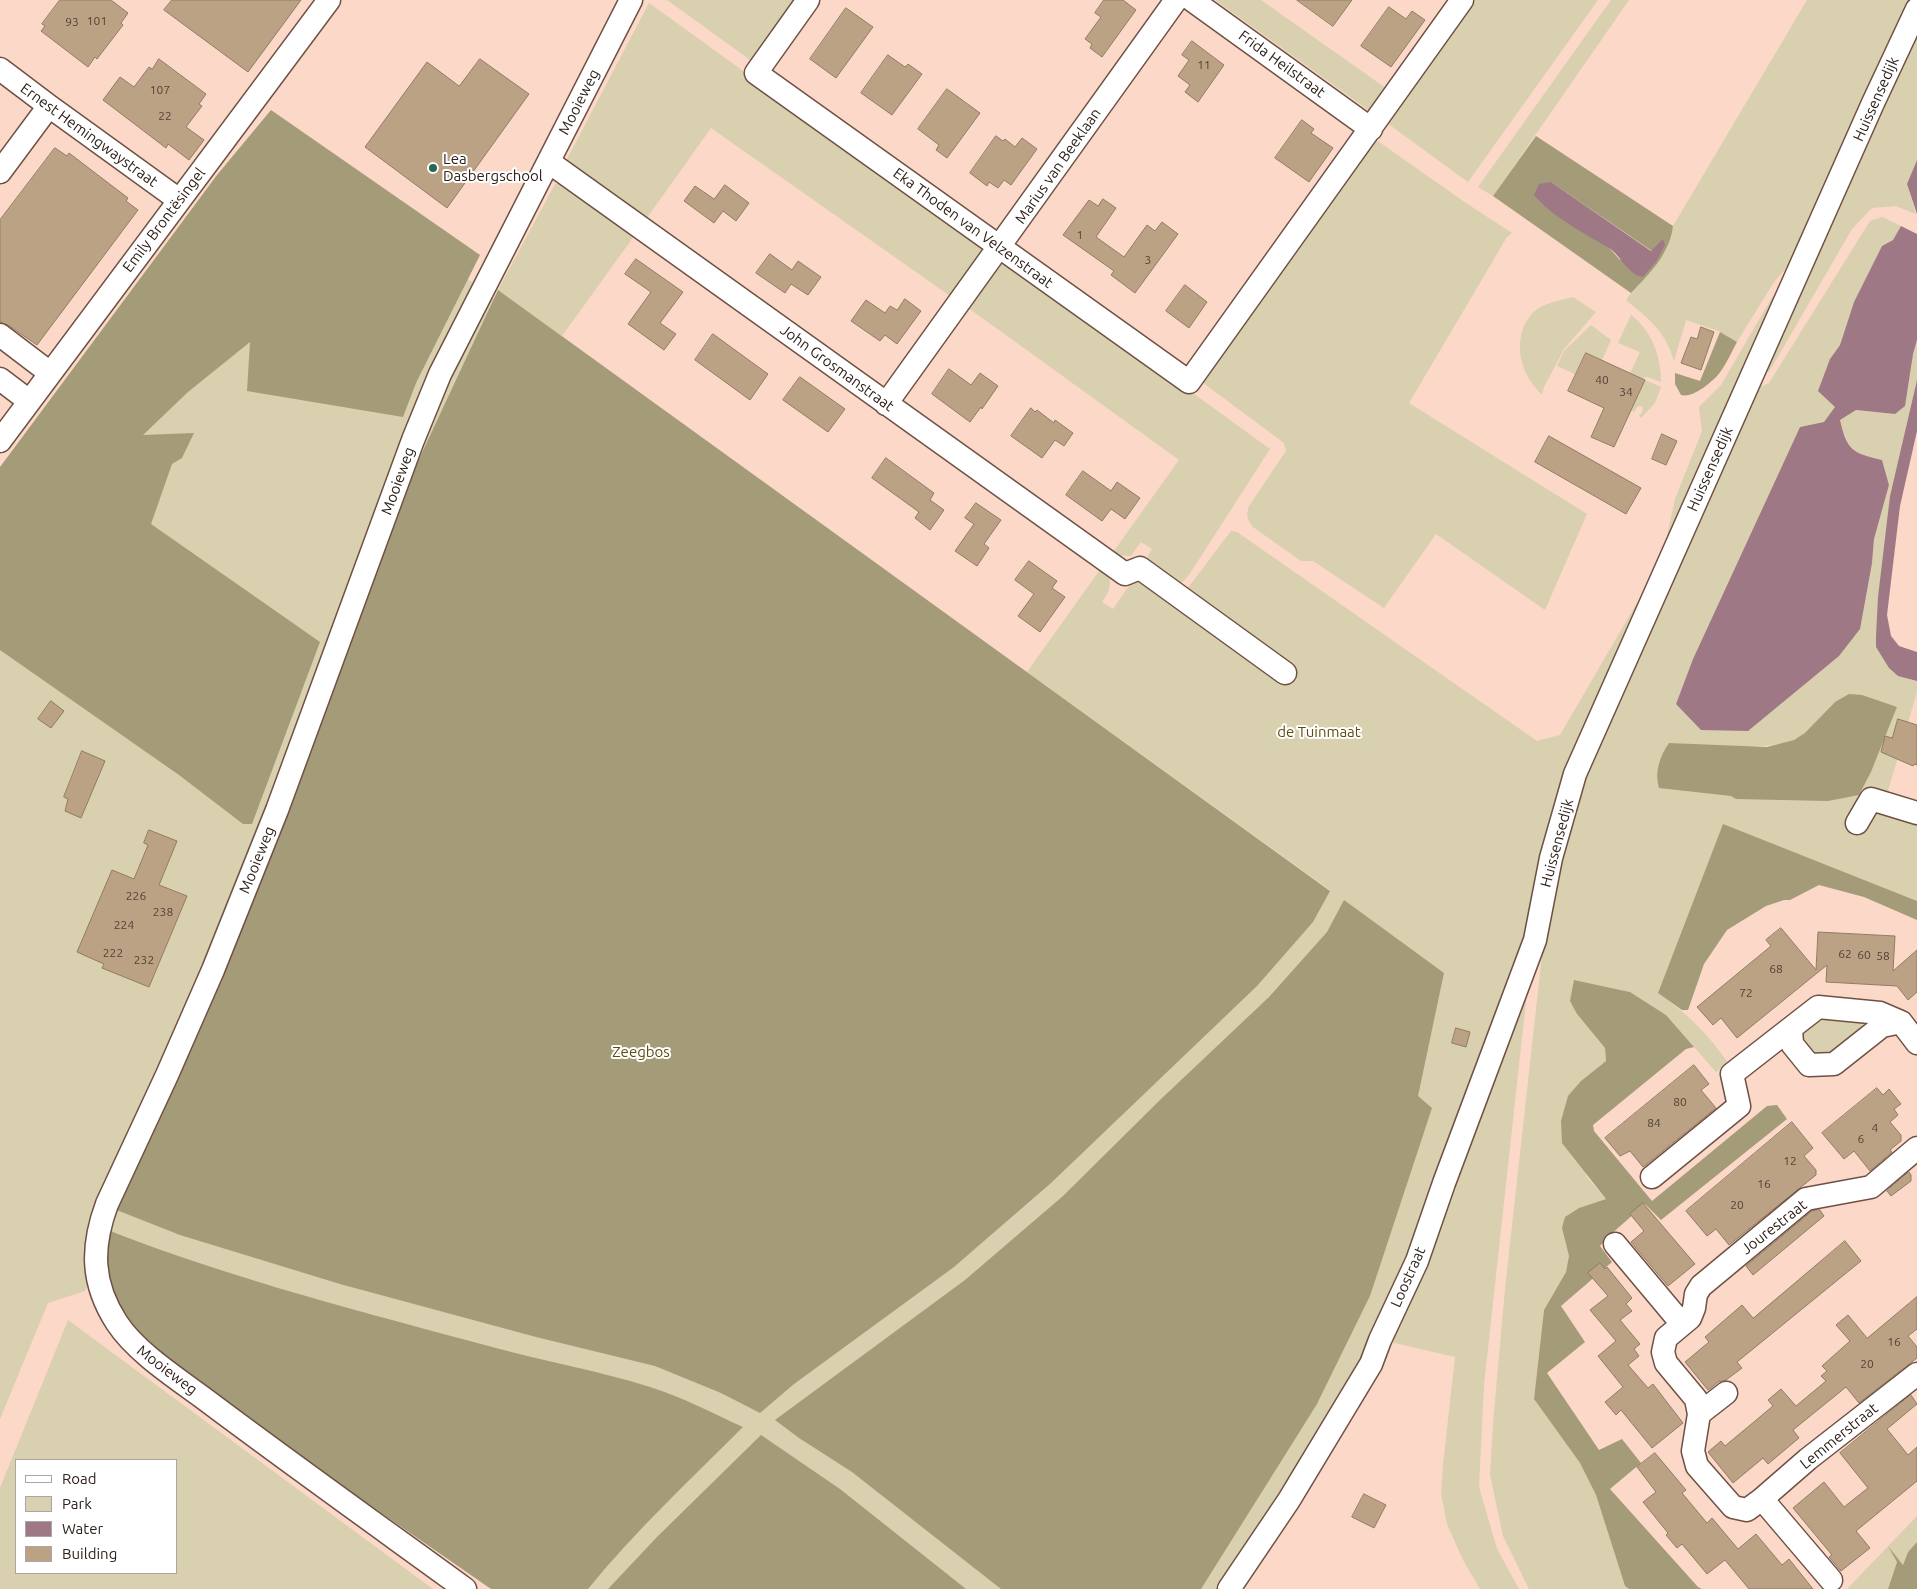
<!DOCTYPE html>
<html>
<head>
<meta charset="utf-8">
<style>
	body { margin:0 }
	#map { position:relative; width:1917px; height:1589px; overflow:hidden; background:#fbd8c8; font-family:Ubuntu,sans-serif }
	canvas { display:block }
	.legend { position:absolute; left:15px; top:1459px; width:162px; height:115px; box-sizing:border-box; background:#fff; border:1px solid #aba6a4; margin:0; padding:6px 9px; list-style:none; font-size:15px; color:#2e211b }
	.legend li { display:flex; align-items:center; gap:10px; height:25px }
	.legend b { width:25px; border:1px solid #aba6a4 }
</style>
</head>
<body>
<div id="map">
<canvas width="1917" height="1589"></canvas>
<ul class="legend">
<li><b style="height:6px;background:#fff"></b>Road</li>
<li><b style="height:14px;background:#d8d0ae"></b>Park</li>
<li><b style="height:14px;background:#9e7885"></b>Water</li>
<li><b style="height:14px;background:#bba285"></b>Building</li>
</ul>
</div>
<script>
const ctx = document.querySelector('canvas').getContext('2d');
ctx.lineJoin = 'round';
function paint(path, color) { ctx.fillStyle = color; ctx.fill(path, 'evenodd'); }
function strokePath(path, color, width, dash) { ctx.strokeStyle = color; ctx.lineWidth = width; ctx.lineCap = dash ? 'butt' : 'round'; ctx.setLineDash(dash || []); ctx.stroke(path); }
function write(font, color, halo, rows, align = 'center') {
  ctx.font = font + ' Ubuntu,sans-serif'; ctx.lineWidth = 4; ctx.setLineDash([]); ctx.textBaseline = 'middle'; ctx.strokeStyle = halo; ctx.fillStyle = color; for (const [text, x, y, turn = 0] of rows) {
    ctx.save(); ctx.translate(x, y); ctx.rotate((+turn || 0) * Math.PI / 180); ctx.textAlign = isNaN(turn) ? turn : align; if (halo) ctx.strokeText(text, 0, 0); ctx.fillText(text, 0, 0); ctx.restore();
  }
}
const green = new Path2D(`
	M667,0H797L753,62Z
	M1215,0H1261L1390,91L1374,114Z
	M1475,0H1598L1468,182L1387,123Z
	M1611,0H1629L1493,196L1478,187Z
	M1807,0H1914L1795,258L1774,282L1737,342L1718,331L1686,320L1674,361C1666,332 1649,319 1626,300C1643,275 1670,258 1673,226Z
	M649,3L868,161L984,249L953,298L711,128L644,222L566,161Z
	M1917,10V160L1907,184L1916,214L1896,206L1872,208L1852,229L1769,372L1761,373Z
	M1372,137L1466,203L1512,233L1507,237L1409,403L1587,514L1545,610L1436,534L1384,608L1313,561H1301L1253,527C1247,520 1246,515 1249,506L1286,451L1284,443L1198,379Z
	M282,143L1302,891L1320,908L1330,890L1027,672L1102,567C1114,578 1111,590 1102,602L1113,609L1137,574L1184,593L1231,531L1237,532L1537,741L1560,735L1638,601L1647,594L1415,1244L1373,1338L1293,1483L1224,1589H500L88,1284L85,1291L48,1303L0,1419V577ZM1444,973L1382,1256L1370,1296L1317,1404Z
	M555,184H566L637,232L562,336L498,290Z
	M1882,217L1901,226L1893,240L1882,246L1854,302L1840,345L1830,359L1836,407L1824,422L1800,427L1693,659L1676,704L1872,563L1874,539L1889,485L1882,460C1852,453 1848,450 1840,420L1856,410L1895,414L1917,340V380L1890,496L1884,658C1893,675 1899,676 1917,681V692L1883,808L1917,818V901L1723,825L1658,993C1686,1013 1709,1034 1728,1063L1716,1072L1666,1015L1630,992L1574,980L1577,1014L1605,1048L1606,1061L1581,1081L1586,1176L1606,1199L1579,1208L1562,1228L1569,1256L1566,1272L1544,1310L1534,1399L1580,1463L1596,1495L1625,1586L1629,1589H1529L1503,1536L1490,1475L1493,1423L1505,1289L1547,910L1564,831L1606,717L1751,391L1769,383L1870,221ZM1835,702L1897,707L1871,772L1859,795L1736,799L1669,743C1703,744 1780,755 1806,733C1817,724 1825,711 1835,702Z
	M1004,260L1012,262L1270,449L1189,575L1177,588L1143,564L1152,549L1141,542L1131,556L1111,555L1179,460L967,307L993,271Z
	M1786,282L1661,564L1675,499L1702,431L1699,407L1721,385L1771,299Z
	M1573,297L1596,312L1564,349L1544,387L1542,395C1534,386 1526,377 1523,365C1516,346 1521,319 1539,308C1549,302 1562,300 1573,297Z
	M1631,315C1652,331 1661,356 1661,382L1647,377L1642,378L1630,373L1640,352L1618,343Z
	M1591,325L1611,340L1602,360L1586,353L1575,374L1557,366L1564,351Z
	M1645,380L1661,387L1655,403L1641,418L1639,415L1642,413L1643,407L1638,406L1634,412L1631,410Z
	M1528,983L1484,1385L1479,1487L1497,1549L1519,1589H1480L1463,1560L1447,1524L1441,1493L1443,1465L1455,1357L1390,1342Z
	M1819,1016L1860,1020L1865,1030L1831,1056L1815,1057L1803,1042L1802,1028Z
	M68,1320L433,1589H0V1488ZM16,1460H176V1573H16Z
	M1917,1516V1542L1908,1552L1903,1565L1891,1550L1897,1562L1888,1589H1847Z`);
const forest = new Path2D(`
	M271,110L480,255L416,383L403,417L247,391L250,342L188,392L143,435L194,433L182,458L172,464L151,524L320,642L252,824H243L179,775L0,650V467L217,175Z
	M1536,136L1673,226C1670,254 1649,274 1631,293L1493,196ZM1551,182L1652,251L1620,260Z
	M498,290L1330,891L1313,922L1257,986L1051,1183L954,1267L794,1384L760,1413L721,1393L655,1366L536,1337L340,1284L180,1235L114,1209L399,502Z
	M1720,332L1737,342C1731,353 1725,367 1717,376C1709,384 1693,398 1681,395L1675,384V373L1700,381Z
	M1849,694L1862,695L1897,707L1871,772L1859,795L1828,801L1736,799L1731,796L1659,788C1654,772 1660,756 1669,743L1767,747L1794,740L1805,733L1835,702Z
	M1723,824L1917,901V920L1864,897L1819,885L1790,900H1784L1766,906L1727,930L1704,964L1688,1010H1682L1658,993Z
	M1344,900L1444,973L1418,1096L1432,1108L1370,1296L1317,1404L1201,1589H1001L852,1472L799,1438L775,1420L965,1280L1063,1196L1160,1100L1269,997L1327,932Z
	M1574,980L1630,992L1666,1015L1694,1047L1686,1049L1593,1125L1594,1131L1652,1201L1767,1106L1777,1105L1787,1119L1661,1220L1645,1204L1609,1236L1600,1246L1612,1262L1561,1306L1585,1342L1547,1373L1599,1450L1622,1439L1641,1463L1610,1489L1698,1587L1702,1589H1629L1625,1586L1596,1495L1580,1463L1534,1399L1544,1310L1566,1272L1569,1256L1562,1228L1565,1217L1579,1208L1606,1199L1562,1143L1561,1121L1568,1096L1581,1081L1606,1061L1605,1048L1577,1014L1570,1001Z
	M110,1231C236,1280 366,1313 496,1348C547,1362 600,1371 650,1387C682,1397 712,1413 743,1427C690,1480 635,1531 588,1589H491L283,1445L168,1358L130,1326L109,1288L107,1248Z
	M761,1435L840,1489L966,1589H608L657,1537Z
	M1917,1542V1589H1888L1897,1562L1888,1546L1903,1565L1908,1552Z`);
const water = new Path2D(`
	M1917,160V214L1907,184Z
	M1551,182L1651,251L1663,239L1665,245L1656,262L1643,277C1630,275 1622,260 1614,252C1608,246 1597,242 1590,237C1570,225 1549,213 1534,195L1539,184Z
	M1901,226L1917,234V340L1913,354L1905,406L1895,414L1856,410L1840,420C1847,450 1852,453 1882,460L1889,485L1874,539L1872,563L1860,629L1839,656L1748,731L1701,730L1676,704L1693,659L1800,427L1824,422L1835,407L1818,391L1830,359L1840,345L1854,302L1882,246L1893,240Z
	M1917,380V431L1900,506L1887,615L1891,636L1899,646L1917,652V681L1898,676L1889,668L1876,647V636L1878,597L1890,496Z`);
const building = new Path2D(`
	M60,0H111L128,13L121,23L123,25L97,59L95,57L88,67L41,31L45,26L42,24Z
	M172,0H301L248,72L164,10Z
	M1104,0H1123L1136,10L1102,57L1090,48L1092,44L1085,39L1101,17L1095,13Z
	M1297,0H1352L1333,26Z
	M1389,7L1406,19L1412,11L1425,20L1391,67L1361,46Z
	M846,8L873,27L836,78L810,59Z
	M1192,41L1224,65L1198,102L1185,92L1190,85L1178,76L1189,60L1182,55Z
	M888,55L905,67L908,64L922,74L892,115L861,93Z
	M159,59L206,94L199,104L202,106L186,127L204,140L189,160L168,144L166,148L103,100L120,77L134,87L149,67L152,69Z
	M480,59L529,94L447,208L365,147L427,62L459,86Z
	M947,89L980,113L947,158L936,150L939,145L918,129Z
	M1302,120L1314,129L1311,133L1333,148L1309,182L1275,158Z
	M996,136L1003,141L1005,139L1015,147L1022,138L1037,149L1011,185L1004,180L998,188L989,182L987,186L970,173Z
	M55,148L67,156L69,153L128,198L126,201L138,210L37,345L8,325L0,322V220Z
	M725,185L749,203L736,221L723,211L714,223L684,201L695,186L714,199Z
	M1103,199L1116,208L1096,237L1124,257L1147,225L1155,231L1162,222L1178,234L1135,293L1111,275L1114,271L1063,235L1089,200L1098,206Z
	M770,254L792,270L798,261L821,277L808,295L791,284L785,293L756,273Z
	M636,259L683,292L660,323L676,334L664,350L628,324L651,292L625,274Z
	M1185,285L1207,302L1189,328L1166,311Z
	M905,299L921,311L897,344L885,335L880,341L851,321L866,300L885,313L890,306L897,310Z
	M1701,327L1714,332L1701,370L1681,363L1691,337L1697,339Z
	M713,334L768,374L750,400L695,360Z
	M1586,353L1645,380L1614,447L1591,437L1604,408L1568,391Z
	M949,369L971,385L980,373L998,386L982,409L981,407L970,422L932,394Z
	M800,377L845,409L828,432L783,400Z
	M1031,408L1035,412L1037,410L1054,423L1055,420L1073,433L1064,446L1055,440L1042,458L1011,436Z
	M1662,434L1677,441L1666,465L1652,459Z
	M1549,436L1641,488L1626,514L1535,462Z
	M886,458L934,493L930,500L944,510L930,530L915,518L919,512L872,478Z
	M1083,471L1111,491L1117,482L1140,498L1125,519L1111,509L1102,521L1066,495Z
	M976,503L1001,520L984,544L989,548L977,566L955,551L974,524L965,518Z
	M1029,561L1057,581L1052,588L1065,597L1040,632L1018,616L1034,594L1015,580Z
	M51,701L64,711L51,728L38,719Z
	M1898,719L1917,725V765L1914,764L1913,766L1881,752L1885,736L1892,738Z
	M82,751L105,761L81,818L65,811L68,799L64,797Z
	M149,830L177,841L159,885L187,896L149,987L102,968L104,964L77,952L112,870L134,879L148,845L144,843Z
	M1781,928L1816,970L1818,932L1895,936L1893,971L1917,950V992L1908,1000L1897,986L1826,982L1827,965L1737,1038L1721,1018L1713,1025L1697,1007L1771,946L1766,940Z
	M1456,1028L1470,1032L1466,1047L1452,1043Z
	M1694,1065L1709,1084L1701,1090L1716,1108L1643,1167L1630,1151L1620,1156L1605,1138Z
	M1877,1088L1883,1095L1889,1089L1901,1104L1894,1109L1898,1115L1890,1122L1901,1135V1141L1890,1150L1892,1152L1870,1171L1854,1151L1844,1159L1822,1133Z
	M1792,1122L1813,1148L1804,1156L1816,1170V1175L1729,1245L1716,1229L1707,1236L1686,1211Z
	M1909,1172L1911,1175V1181L1891,1196L1887,1191Z
	M1643,1203L1695,1264L1668,1286L1631,1242L1644,1231L1630,1214Z
	M1820,1210L1824,1216L1753,1275L1746,1266L1812,1211Z
	M1845,1241L1861,1261L1737,1362L1742,1368L1726,1380L1718,1382L1708,1390L1685,1362L1709,1342L1705,1337L1742,1305L1753,1318Z
	M1600,1263L1605,1269L1607,1267L1632,1298L1626,1304L1632,1311L1620,1320L1640,1344L1634,1349L1639,1356L1628,1365L1648,1388L1653,1384L1683,1423L1652,1448L1621,1410L1616,1415L1605,1402L1623,1387L1598,1356L1616,1341L1590,1310L1608,1296L1588,1273Z
	M1917,1297V1329L1908,1336L1917,1347V1358L1859,1403L1846,1387L1793,1430L1799,1438L1768,1464L1763,1458L1733,1483L1708,1452L1721,1441L1725,1446L1773,1406L1768,1400L1781,1389L1796,1406L1826,1381L1821,1376L1827,1371L1822,1366L1850,1341L1836,1325L1848,1315L1867,1338Z
	M1911,1395L1917,1404L1887,1429L1908,1455L1917,1447V1481L1856,1531L1870,1548L1841,1571L1829,1557L1832,1555L1793,1508L1824,1482L1844,1507L1868,1488L1840,1453Z
	M1655,1453L1686,1490L1682,1493L1707,1523L1712,1518L1738,1549L1756,1534L1782,1565L1789,1559L1813,1589H1749L1725,1560L1707,1574L1682,1544L1677,1548L1666,1535L1668,1533L1643,1502L1656,1492L1637,1467Z
	M1364,1494L1386,1505L1374,1528L1352,1517Z`);
const minor = new Path2D(`
	M808,0L756,73L1189,382L1462,0
	M1192,0L1371,129
	M0,69L49,106L179,200
	M549,162L1125,574L1140,568L1285,673
	M0,172L49,106
	M0,335L50,373
	M0,379L29,401
	M886,404L1176,0
	M0,441L329,0
	M1857,823L1871,799L1917,813
	M1901,1022L1882,1026L1834,1064L1809,1065L1792,1044L1791,1028L1818,1007L1880,1013L1901,1022L1917,1043
	M1652,1177L1739,1106L1732,1074L1791,1028
	M1615,1244L1682,1324
	M1699,1414L1726,1393
	M1762,1499L1808,1459L1917,1374
	M1831,1580L1762,1499L1747,1510L1733,1507L1697,1466L1693,1451L1699,1414L1696,1399L1666,1363L1663,1352L1666,1338L1690,1318L1694,1308L1696,1294L1701,1286L1806,1199L1871,1187L1917,1148
	M465,1589C381,1528 297,1468 214,1406C183,1382 138,1355 117,1323C91,1283 91,1247 107,1204L167,1075L213,970L277,810L413,440L440,374L631,0
	M1229,1589L1289,1500L1371,1364L1380,1340L1417,1261L1444,1183L1535,940L1551,858L1575,774L1873,103L1917,9`);
const markers = [
	[433,168,5,"#2a6855"]
];
const numberNames = [
	["101",97,21],
	["93",72,22],
	["11",1204,65],
	["107",160,90],
	["22",165,116],
	["1",1080,235],
	["3",1148,260],
	["40",1602,380],
	["34",1626,392],
	["226",136,896],
	["238",163,912],
	["224",124,925],
	["222",113,953],
	["62",1845,954],
	["60",1864,955],
	["58",1883,956],
	["232",144,960],
	["68",1776,969],
	["72",1746,993],
	["80",1680,1102],
	["84",1654,1123],
	["4",1875,1128],
	["6",1861,1139],
	["12",1790,1161],
	["16",1764,1184],
	["20",1737,1205],
	["16",1894,1342],
	["20",1867,1364]
];
const streetNames = [
	["Frida Heilstraat",1282,64,36],
	["Huissensedijk",1876,99,-66],
	["Mooieweg",579,102,-63],
	["Ernest Hemingwaystraat",89,135,36],
	["Marius van Beeklaan",1058,166,-55],
	["Emily Brontësingel",164,220,-53],
	["Eka Thoden van Velzenstraat",973,228,36],
	["John Grosmanstraat",837,368,36],
	["Huissensedijk",1710,469,-66],
	["Mooieweg",398,481,-70],
	["Huissensedijk",1557,843,-75],
	["Mooieweg",257,860,-68],
	["Jourestraat",1774,1227,-38],
	["Loostraat",1408,1277,-66],
	["Mooieweg",167,1370,37],
	["Lemmerstraat",1839,1436,-39]
];
const poiNames = [
	["Lea",443,159],
	["Dasbergschool",443,176]
];
const parkNames = [
	["de Tuinmaat",1319,732],
	["Zeegbos",641,1052]
];
paint(green, '#d8d0ae');
paint(forest, '#a49b78');
paint(water, '#9e7885');
paint(building, '#bba285');
strokePath(building, '#917c63', 1);
strokePath(minor, '#6f5144', 25);
strokePath(minor, '#fff', 22);
for (const [x, y, r, color] of markers) { const dot = new Path2D(); dot.arc(x, y, r, 0, 2 * Math.PI); ctx.fillStyle = color; ctx.fill(dot); strokePath(dot, '#fff', 2); }
write('12px', '#514136', null, numberNames);
write('15px', '#2e211b', '#fff', streetNames);
write('15px', '#2e211b', '#fff', poiNames, 'left');
write('15px', '#5d4e0f', '#fff', parkNames);
</script>
</body>
</html>
